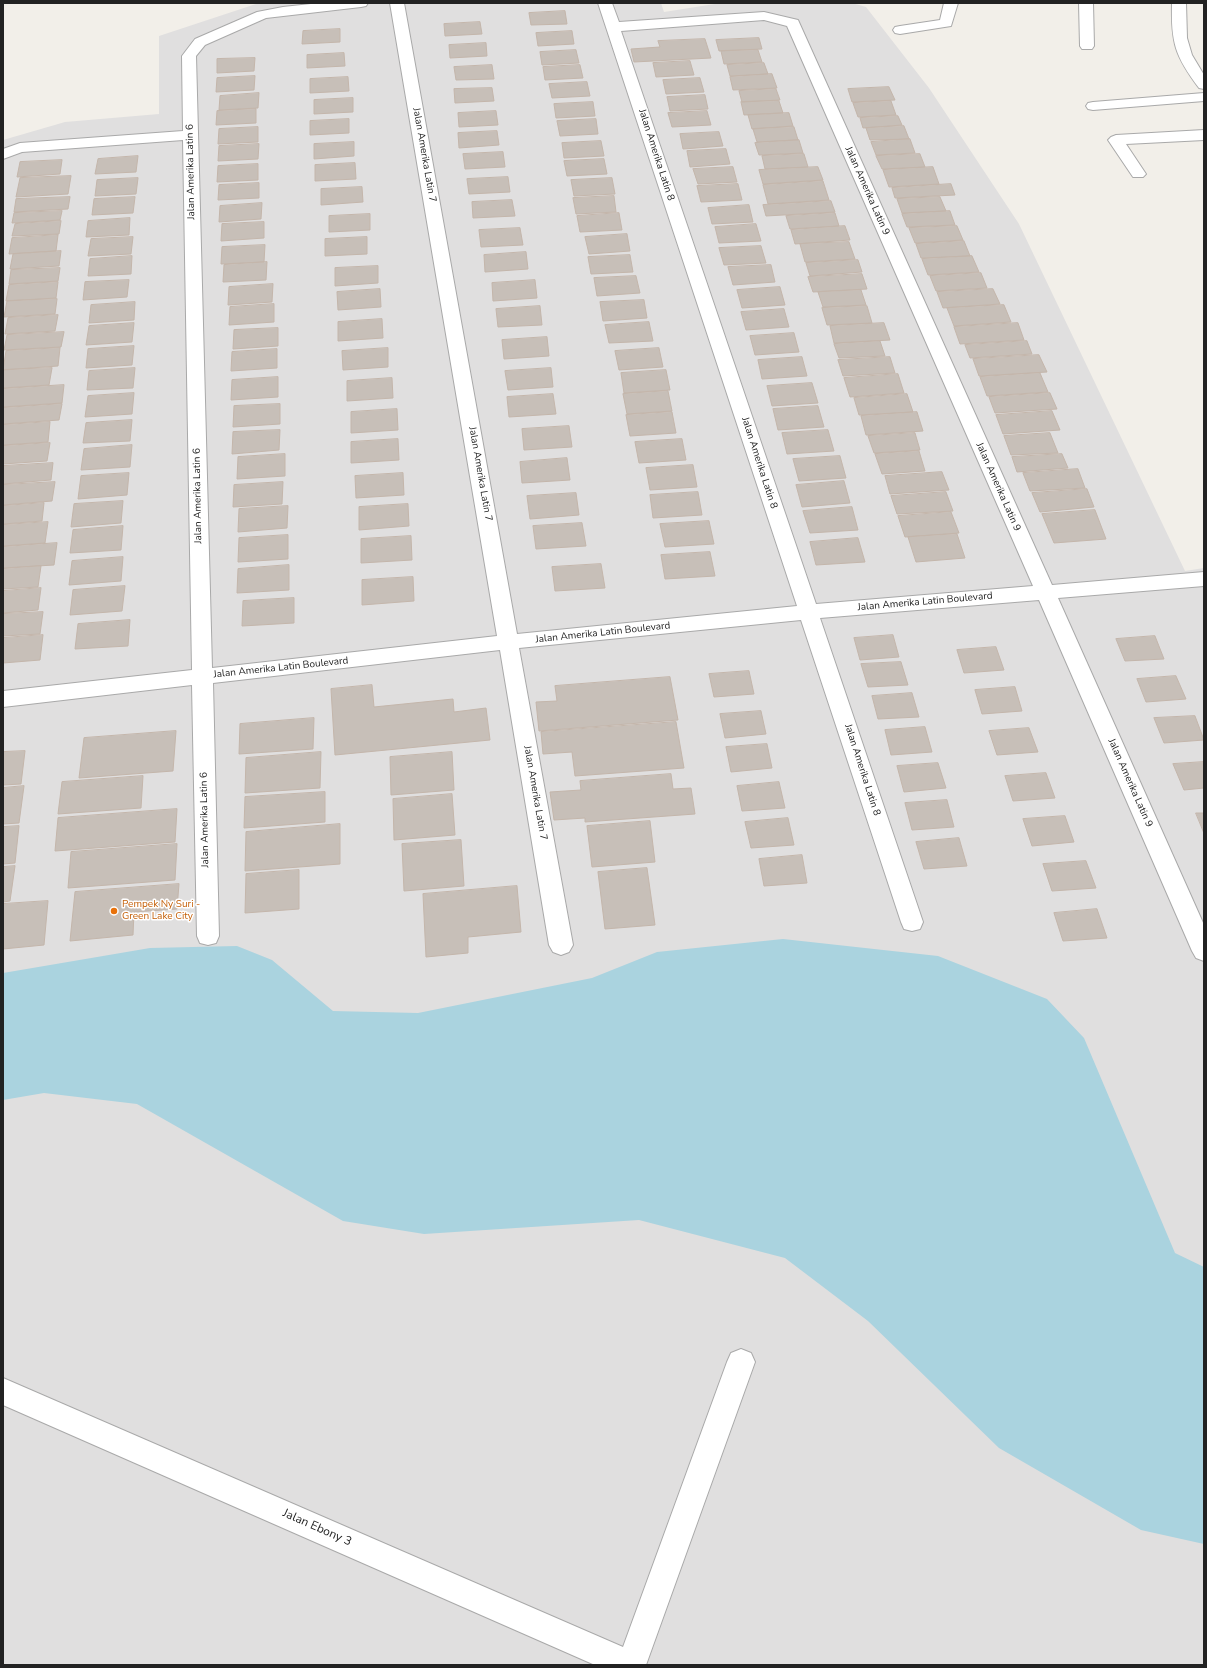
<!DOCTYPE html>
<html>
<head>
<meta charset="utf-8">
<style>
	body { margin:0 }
	#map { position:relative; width:1207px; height:1668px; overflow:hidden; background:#f2efe9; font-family:"Nunito Sans",sans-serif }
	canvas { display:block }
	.frame { position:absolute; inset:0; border:4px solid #222; pointer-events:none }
</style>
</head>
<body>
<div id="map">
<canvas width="1207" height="1668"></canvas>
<div class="frame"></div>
</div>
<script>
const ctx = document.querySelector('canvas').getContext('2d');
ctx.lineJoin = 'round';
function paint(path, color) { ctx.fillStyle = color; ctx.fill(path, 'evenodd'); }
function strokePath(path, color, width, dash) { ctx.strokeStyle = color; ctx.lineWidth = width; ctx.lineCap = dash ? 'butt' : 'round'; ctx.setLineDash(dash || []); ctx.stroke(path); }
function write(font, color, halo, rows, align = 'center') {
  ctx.font = font + ' "Nunito Sans",sans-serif'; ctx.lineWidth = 3; ctx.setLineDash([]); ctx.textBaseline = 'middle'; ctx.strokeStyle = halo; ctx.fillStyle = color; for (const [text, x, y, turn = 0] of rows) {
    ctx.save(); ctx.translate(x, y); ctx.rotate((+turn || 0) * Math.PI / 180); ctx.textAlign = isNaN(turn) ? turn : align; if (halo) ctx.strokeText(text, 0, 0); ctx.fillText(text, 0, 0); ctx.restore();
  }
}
const residential = new Path2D(`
	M259,3H661L664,12L721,3H852L866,7L929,88L1019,224L1185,571L1204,568V1665H3V140L65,122L159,114V36Z`);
const water = new Path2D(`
	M783,939L938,956L1047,999L1084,1038L1175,1253L1204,1267V1544L1141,1530L999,1448L868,1321L785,1258L639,1220L424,1234L343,1221L137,1104L44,1093L3,1100V973L150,948L237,946L272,960L333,1011L418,1013L592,978L657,952Z`);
const building = new Path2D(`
	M565,11L567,24L531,25L529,13Z
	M480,22L482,34L445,36L444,24Z
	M340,29V42L302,44L303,31Z
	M572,31L574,44L538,46L536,33Z
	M759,38L762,49L719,51L716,40Z
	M705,39L711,58L634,62L631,49L660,47L658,41Z
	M486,43L487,56L450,58L449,45Z
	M576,50L579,63L542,65L540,52Z
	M758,50L762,62L724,64L721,51Z
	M344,53L345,66L307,68V55Z
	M255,58L254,71L217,73V59Z
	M690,61L694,75L656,77L653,63Z
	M764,63L768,74L730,76L727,65Z
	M492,65L494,79L456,80L454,67Z
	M580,65L583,78L545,80L543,67Z
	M772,74L777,88L733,90L730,77Z
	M255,76L254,90L216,92L217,78Z
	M348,77L349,91L310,93V79Z
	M700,78L704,92L666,94L663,80Z
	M587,82L590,96L552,98L549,84Z
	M889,87L895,100L852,102L848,89Z
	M492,88L494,101L455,103L454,89Z
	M776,89L780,100L742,102L739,91Z
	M259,93L258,108L219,110L220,96Z
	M705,95L708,109L670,111L667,97Z
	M353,98V112L314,114V100Z
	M779,101L783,113L744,115L741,102Z
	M891,101L896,115L858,117L853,103Z
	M593,102L595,116L556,118L554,104Z
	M256,109V123L216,125L217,111Z
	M496,111L498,125L459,127L458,113Z
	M707,111L711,125L672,127L668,113Z
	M789,113L793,126L752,129L748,115Z
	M898,116L902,125L863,128L860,118Z
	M349,119V133L310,135V121Z
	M596,119L598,134L560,136L557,121Z
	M904,126L909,139L870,140L866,128Z
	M258,127V142L218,144L219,129Z
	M794,127L798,140L757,142L753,129Z
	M497,131L499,145L459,148L458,133Z
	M719,132L723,146L683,149L680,134Z
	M910,139L915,153L876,155L871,142Z
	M799,140L803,153L759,155L755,143Z
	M601,141L604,156L564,158L562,143Z
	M354,142V156L314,159V144Z
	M259,144L258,159L218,161L219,146Z
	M726,149L730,164L690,167L687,151Z
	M503,152L505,167L465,169L463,154Z
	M804,154L808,167L765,169L762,156Z
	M920,154L925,167L882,169L876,156Z
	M138,156L136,172L95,174L98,159Z
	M604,159L607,174L567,176L564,161Z
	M62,160L60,174L17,177L20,162Z
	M355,163L356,179L315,181V165Z
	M258,164V180L217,182L218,166Z
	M733,167L737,182L698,184L693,169Z
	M818,167L823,180L763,184L759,170Z
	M933,167L939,184L889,187L883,170Z
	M71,176L68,194L16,197L20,178Z
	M508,177L510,192L469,194L467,179Z
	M138,178L136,194L95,196L97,180Z
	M612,178L615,194L574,196L571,180Z
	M823,181L829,200L768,204L763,185Z
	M259,183V198L218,200L219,185Z
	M738,184L742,200L701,202L697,186Z
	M951,184L955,195L895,198L892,188Z
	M362,187L363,202L321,205V189Z
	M614,196L616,212L576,214L573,198Z
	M70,197L68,209L14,212L16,199Z
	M135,197L133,213L92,215L94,199Z
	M940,197L946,211L902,213L897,199Z
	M512,200L515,216L473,218L472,202Z
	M831,201L835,212L766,216L763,205Z
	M262,203L261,219L219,222L220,206Z
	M749,205L753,222L712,224L708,208Z
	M62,211L60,220L12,223L14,213Z
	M950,211L955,225L907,227L902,214Z
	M619,213L622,230L580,232L577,216Z
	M835,213L839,226L790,229L786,216Z
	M370,214V230L329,232V216Z
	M130,218L129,235L86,237L88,221Z
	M61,221L59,234L12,236L15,224Z
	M264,222V238L221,241L222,224Z
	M756,224L761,241L719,243L715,227Z
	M845,226L850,240L795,244L791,230Z
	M957,226L963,240L915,243L909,228Z
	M520,228L523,245L481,247L479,230Z
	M627,234L630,251L589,254L585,237Z
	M58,235L56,251L9,254L12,238Z
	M133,237L131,254L88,256L91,239Z
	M367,237V254L325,256V239Z
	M964,241L970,256L921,258L916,244Z
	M849,242L855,259L805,262L800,244Z
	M265,245L264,262L221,264L222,247Z
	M761,246L766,263L724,265L719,248Z
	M61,251L59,266L10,269L13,254Z
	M526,252L528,269L485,272L484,255Z
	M630,255L633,272L591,274L588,257Z
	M132,256L131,274L88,276L90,259Z
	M972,256L979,272L928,275L922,259Z
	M858,260L862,272L810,276L806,263Z
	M267,262L266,280L223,282L224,265Z
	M771,265L775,282L733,285L728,267Z
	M378,266V283L335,286V268Z
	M60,268L58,281L9,284L11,270Z
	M981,273L987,288L936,291L930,276Z
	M862,274L867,289L813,292L808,277Z
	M636,276L640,293L597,296L594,278Z
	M129,280L127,297L83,300L85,282Z
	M535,280L537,298L493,301L492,283Z
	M58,282L56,298L6,301L9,285Z
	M273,284L272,302L228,305L229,287Z
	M780,287L785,305L742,308L737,290Z
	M380,289L381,307L338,310L337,292Z
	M993,289L1000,304L943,308L937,292Z
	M861,290L866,305L823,307L818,292Z
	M57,299L55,314L4,317L7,301Z
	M644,300L647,318L603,321L600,302Z
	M135,302L134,320L89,323L91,305Z
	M274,304V322L229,325L230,307Z
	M1004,305L1011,322L954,326L947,308Z
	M540,306L542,325L498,327L496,309Z
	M867,306L872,323L827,325L822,308Z
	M784,309L789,327L746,330L741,312Z
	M58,315L55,331L5,334L8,318Z
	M382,319L383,338L338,341V322Z
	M649,322L653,341L609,343L605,325Z
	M134,323L132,342L86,345L89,326Z
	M884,323L890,340L834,343L830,326Z
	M1018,323L1024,340L960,344L954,327Z
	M278,328V346L233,349L234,330Z
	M64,332L61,347L4,350L7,335Z
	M794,333L799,352L755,355L750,336Z
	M547,337L549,356L504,359L502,340Z
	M880,341L885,356L839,358L834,344Z
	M1027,341L1032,354L970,358L965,345Z
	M134,346L132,365L86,368L88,349Z
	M60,348L58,366L3,370L6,351Z
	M388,348V367L343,370L342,351Z
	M659,348L663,367L619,370L615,351Z
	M277,349V368L231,371L232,352Z
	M1039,355L1047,372L979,376L973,359Z
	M802,357L807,376L762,379L758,360Z
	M890,357L895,373L843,376L838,360Z
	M52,368L49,385L3,388V370Z
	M135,368L133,388L87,390L89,371Z
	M551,368L553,387L508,390L505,371Z
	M666,370L670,390L624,393L621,373Z
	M1040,373L1048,392L987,396L980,377Z
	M898,374L904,393L850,397L844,378Z
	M278,377V397L231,400L232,380Z
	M392,378L393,398L347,401V381Z
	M812,383L818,403L772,406L767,386Z
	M64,385L62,403L3,407V389Z
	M668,391L672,411L627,414L623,394Z
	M134,393L132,414L85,417L88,396Z
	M1050,393L1057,409L995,413L989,397Z
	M553,394L556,414L509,417L507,397Z
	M907,394L913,412L859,415L854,398Z
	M62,404L59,420L3,424V408Z
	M280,404V424L233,427L234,406Z
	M818,406L824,427L778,430L773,409Z
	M397,409L398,430L351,433V412Z
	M1052,411L1060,430L1003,434L996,415Z
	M672,412L676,433L630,436L626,415Z
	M917,412L923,431L866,435L861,416Z
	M132,420L130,441L83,443L86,423Z
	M50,422L48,442L3,445V425Z
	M569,426L572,447L524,450L522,429Z
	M280,430L279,450L232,454L233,432Z
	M828,430L834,451L787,454L782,433Z
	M915,433L920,450L874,453L868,436Z
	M1050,433L1058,453L1011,455L1004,436Z
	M398,439L399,460L351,463V442Z
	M682,439L686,460L639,463L635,442Z
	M50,443L47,461L3,464V446Z
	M132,445L130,467L81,470L84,449Z
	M919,451L925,471L882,474L875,454Z
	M285,454V476L237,479L238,457Z
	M1062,454L1068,468L1017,472L1012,457Z
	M840,456L846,478L799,481L793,459Z
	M567,458L570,480L522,483L520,462Z
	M53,463L51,480L3,484V466Z
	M693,465L697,487L650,490L646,468Z
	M1078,469L1085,488L1030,491L1023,473Z
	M942,472L949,490L890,494L885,476Z
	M129,473L127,495L78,499L81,476Z
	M403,473L404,495L356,498L355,476Z
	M844,481L850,503L802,507L796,485Z
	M55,482L52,501L3,505V485Z
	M283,482L282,504L233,507L234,485Z
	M1087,489L1094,507L1040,512L1032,493Z
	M698,492L702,515L653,518L650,495Z
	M946,492L953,511L897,514L891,496Z
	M576,493L579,515L530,519L527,496Z
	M123,501L121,523L71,527L74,504Z
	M44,503L42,521L3,524V506Z
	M408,504L409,526L359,530V507Z
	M288,506L287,528L238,532L239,509Z
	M852,507L858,530L810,533L803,511Z
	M1095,510L1106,539L1054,543L1042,514Z
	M951,512L959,533L905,537L898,516Z
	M709,521L714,544L665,547L660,524Z
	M48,522L45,543L3,546V525Z
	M582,523L586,546L536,549L533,526Z
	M123,526L121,550L70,553L73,530Z
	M957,534L965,558L916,562L908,537Z
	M288,535V559L238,562L239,538Z
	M411,536L412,560L361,563V539Z
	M858,538L865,562L816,565L810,542Z
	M57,543L54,565L3,568V547Z
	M710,552L715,576L665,579L661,555Z
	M123,557L121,581L69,585L72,561Z
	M601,564L605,588L555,591L552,567Z
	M289,565V590L237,593L238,569Z
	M41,566L38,587L3,589V569Z
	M413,577L414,601L362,605V580Z
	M125,586L122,611L70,615L73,590Z
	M41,588L38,610L3,613V591Z
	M294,598V623L242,626L243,601Z
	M43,612L40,634L3,636V614Z
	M130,620L128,646L75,649L78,624Z
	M43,635L40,660L3,663V638Z
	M893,635L899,657L860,660L854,638Z
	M1155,636L1164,659L1125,661L1116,639Z
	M996,647L1004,670L964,673L957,650Z
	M901,662L908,685L868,687L861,664Z
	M749,671L754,694L714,697L709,674Z
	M1176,676L1186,699L1146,702L1137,679Z
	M670,677L678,720L539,731L536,702L557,701L555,686Z
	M372,685L374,707L453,699L454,712L486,708L490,740L335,755L331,689Z
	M1015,687L1022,711L982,714L975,690Z
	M912,693L919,717L878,719L872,696Z
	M761,711L766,734L725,738L720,714Z
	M1195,716L1204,740L1164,743L1154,718Z
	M314,718L313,749L239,754L240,724Z
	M676,722L684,768L575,776L572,752L543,754L541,732Z
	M925,727L932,752L891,755L885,730Z
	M1029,728L1038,752L997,755L989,731Z
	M176,731L173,771L79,778L84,738Z
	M767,744L772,768L731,772L726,747Z
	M25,751L21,784L3,785V752Z
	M321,752L320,788L245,793L246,758Z
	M452,752L454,790L391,795L390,757Z
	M1204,762V788L1184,790L1173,764Z
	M938,763L946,788L904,792L897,766Z
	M1046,773L1055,798L1013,801L1005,776Z
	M671,774L673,789L691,788L695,814L585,822V818L554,820L550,792L581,790L580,781Z
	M143,776L141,808L58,814L62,782Z
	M779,782L785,808L742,811L737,786Z
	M24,786L19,823L3,824V788Z
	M325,792V822L244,828L245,797Z
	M452,794L455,835L394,840L393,799Z
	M947,800L954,827L912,830L905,803Z
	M177,809L175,842L55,851L58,818Z
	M1196,813H1204V833Z
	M1065,816L1074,842L1032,846L1023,819Z
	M788,818L794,845L751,848L745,822Z
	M650,821L655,862L592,867L587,826Z
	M340,824V864L245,871L246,832Z
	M19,826L15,863L3,864V827Z
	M959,838L967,866L924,869L916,842Z
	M461,840L464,886L404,891L402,844Z
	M177,844L175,880L68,888L71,852Z
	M802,855L807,883L764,886L759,859Z
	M1086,861L1096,888L1052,891L1043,864Z
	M15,866L10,901L3,902V867Z
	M647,868L655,925L605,929L598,872Z
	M299,870V909L245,913L246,874Z
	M179,884L177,909L134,912L133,935L70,941L75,892Z
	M517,886L521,932L468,937V953L426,957L423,894Z
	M48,901L44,945L3,949V904Z
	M1097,909L1107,938L1063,941L1054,913Z`);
const minor = new Path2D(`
	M320,3H368L366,6L361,7L266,18L205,45L196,56L212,668L497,636L390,3H404L517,634L797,606L598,3H612L619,22L764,12L798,20L1052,585L1204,572V586L1058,598L1204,925V961L1196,958L1192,951L1039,600L820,618L923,922L920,929L912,931L904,929L901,922L801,620L519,648L573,945L569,952L561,955L553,952L549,945L500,650L213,683L219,936L216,943L208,945L200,943L197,936L192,685L3,707V691L192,670L183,140L22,152L3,159V149L20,143L183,131L182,56L195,39L257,12L283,7ZM764,20L787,26L1033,586L816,604L621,31Z
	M944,3H958L951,26L900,34L895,33L893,30L895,27L900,26L940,20Z
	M1079,3H1093L1094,46L1092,49H1082L1080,46Z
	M1172,3H1186L1187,38L1192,55L1204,75V89L1199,88C1175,56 1171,43 1172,3Z
	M1204,93V101L1093,110L1088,109L1086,106L1088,103L1093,102Z
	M1204,130V140L1126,144L1146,174L1143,177H1133L1108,140L1111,137L1116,135Z
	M741,1349L751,1353L755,1362L646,1665H595L3,1405V1378L623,1647L727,1362L731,1353Z`);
const markers = [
	[114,911,4,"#e8710a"]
];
const streetNames = [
	["Jalan Amerika Latin 7",424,155,80],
	["Jalan Amerika Latin 8",656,155,72],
	["Jalan Amerika Latin 6",191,172,-91],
	["Jalan Amerika Latin 9",867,191,66],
	["Jalan Amerika Latin 8",759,463,72],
	["Jalan Amerika Latin 7",480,474,80],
	["Jalan Amerika Latin 9",998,487,66],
	["Jalan Amerika Latin 6",198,496,-91],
	["Jalan Amerika Latin Boulevard",925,602,-5],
	["Jalan Amerika Latin Boulevard",603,633,-6],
	["Jalan Amerika Latin Boulevard",281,668,-6],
	["Jalan Amerika Latin 8",862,770,72],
	["Jalan Amerika Latin 9",1130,783,66],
	["Jalan Amerika Latin 7",535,793,80],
	["Jalan Amerika Latin 6",205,820,-91]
];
const foodNames = [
	["Pempek Ny Suri -",122,905],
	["Green Lake City",122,917]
];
const nearStreetnames = [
	["Jalan Ebony 3",317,1528,24]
];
paint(residential, '#e0dfdf');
paint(water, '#aad3df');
paint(building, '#c7bfb8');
strokePath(building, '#c4b6ab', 1);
strokePath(minor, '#a9a9a9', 2);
paint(minor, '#fff');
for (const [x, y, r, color] of markers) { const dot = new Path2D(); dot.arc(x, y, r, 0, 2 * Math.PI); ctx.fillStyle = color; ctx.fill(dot); strokePath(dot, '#fff', 1.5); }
write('10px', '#222', '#fff', streetNames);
write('10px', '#c56008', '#fff', foodNames, 'left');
write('12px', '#222', '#fff', nearStreetnames);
</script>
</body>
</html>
